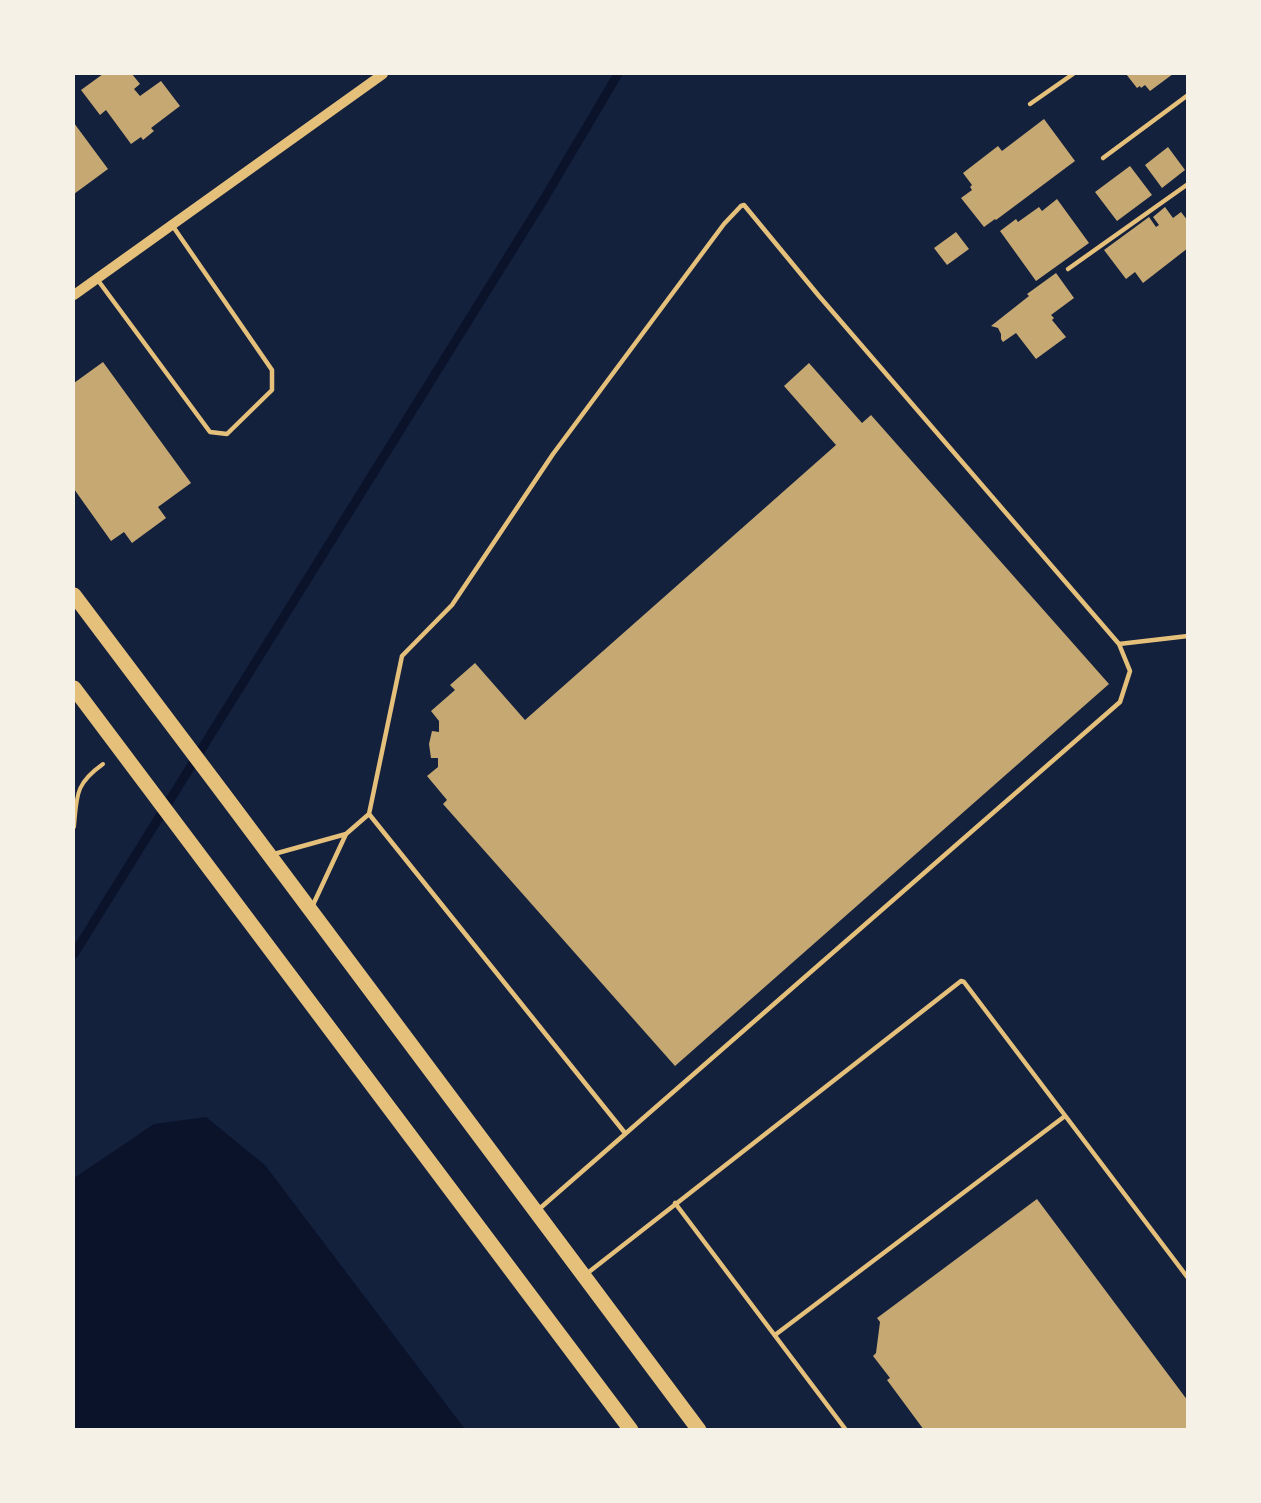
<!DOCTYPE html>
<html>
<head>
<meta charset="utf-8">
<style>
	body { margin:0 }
	#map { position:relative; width:1261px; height:1503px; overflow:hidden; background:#14213d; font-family:"Crimson Pro",serif }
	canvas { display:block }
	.frame { position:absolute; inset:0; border:75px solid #f6f1e7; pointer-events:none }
</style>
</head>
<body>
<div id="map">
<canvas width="1261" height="1503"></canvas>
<div class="frame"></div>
</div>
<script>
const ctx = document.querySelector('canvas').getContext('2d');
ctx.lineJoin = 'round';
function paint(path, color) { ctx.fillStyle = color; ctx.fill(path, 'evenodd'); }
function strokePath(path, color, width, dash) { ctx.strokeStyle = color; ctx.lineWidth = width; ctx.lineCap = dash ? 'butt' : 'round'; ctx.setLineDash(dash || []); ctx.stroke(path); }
const water = new Path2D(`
	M206,1117L265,1165L465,1429H74V1178L154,1124Z`);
const stream = new Path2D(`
	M74,954L544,199L618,74`);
const building = new Path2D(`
	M103,74H132L140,84L134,89L140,96L161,81L180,106L151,128L154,131L143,140L141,137L131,144L106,110L100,115L81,90Z
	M1126,74H1173L1150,91L1145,85L1141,88L1140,86L1137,88Z
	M1044,119L1075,161L996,220L995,219L984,227L961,198L972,190L970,187L972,185L963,173L998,146L1002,151Z
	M74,123L108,169L74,194Z
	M1168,147L1185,170L1162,188L1145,165Z
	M1130,166L1152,195L1117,221L1095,192Z
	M1057,199L1089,243L1036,281L1000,231L1016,219L1018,222L1039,207L1042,211Z
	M1165,207L1173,218L1181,212L1188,221V248L1143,283L1135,272L1126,279L1104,250L1149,217L1156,227L1159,225L1153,217Z
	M956,232L969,249L947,265L934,248Z
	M1056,273L1074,298L1051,315L1054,318L1052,320L1066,337L1036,359L1016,333L1003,342L1001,339V334L998,328L991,326L1029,296L1027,294Z
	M103,362L191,483L158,507L166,518L132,543L124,532L111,541L74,489V383Z
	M809,363L862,423L871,415L1109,684L675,1066L443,804L447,800L427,776L438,767V758H431L429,744L432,731L439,732V721L431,711L455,690L450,685L475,663L525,720L836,445L784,386Z
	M1037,1199L1188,1401V1430H924L887,1380L890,1378L873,1356L876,1353L880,1322L877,1318Z`);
const path = new Path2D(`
	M74,827C77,795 75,784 103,764`);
const service = new Path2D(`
	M1030,104L1073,74
	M1103,158L1188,95
	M1068,269L1188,184
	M97,279L210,432L227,434L272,390V370L172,225
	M1119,644L1188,636
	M274,854L346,834
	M312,907L346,834L369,814
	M675,1203L846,1430
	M538,1210L1120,702L1130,671L1119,644L819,296L744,205L741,206L724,224L553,454L452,605L402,656L369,814L625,1133
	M585,1275L961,981L964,982L1188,1278
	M775,1335L1065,1116`);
const tertiary = new Path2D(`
	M74,295L383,74`);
const primary = new Path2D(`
	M74,595L229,801L699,1430
	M74,688L631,1430`);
paint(water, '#0b132b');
strokePath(stream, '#0b132b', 9);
paint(building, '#c6a872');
strokePath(path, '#e5c07b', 4);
strokePath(service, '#e5c07b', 4.5);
strokePath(tertiary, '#e5c07b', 10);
strokePath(primary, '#e5c07b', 15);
</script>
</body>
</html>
